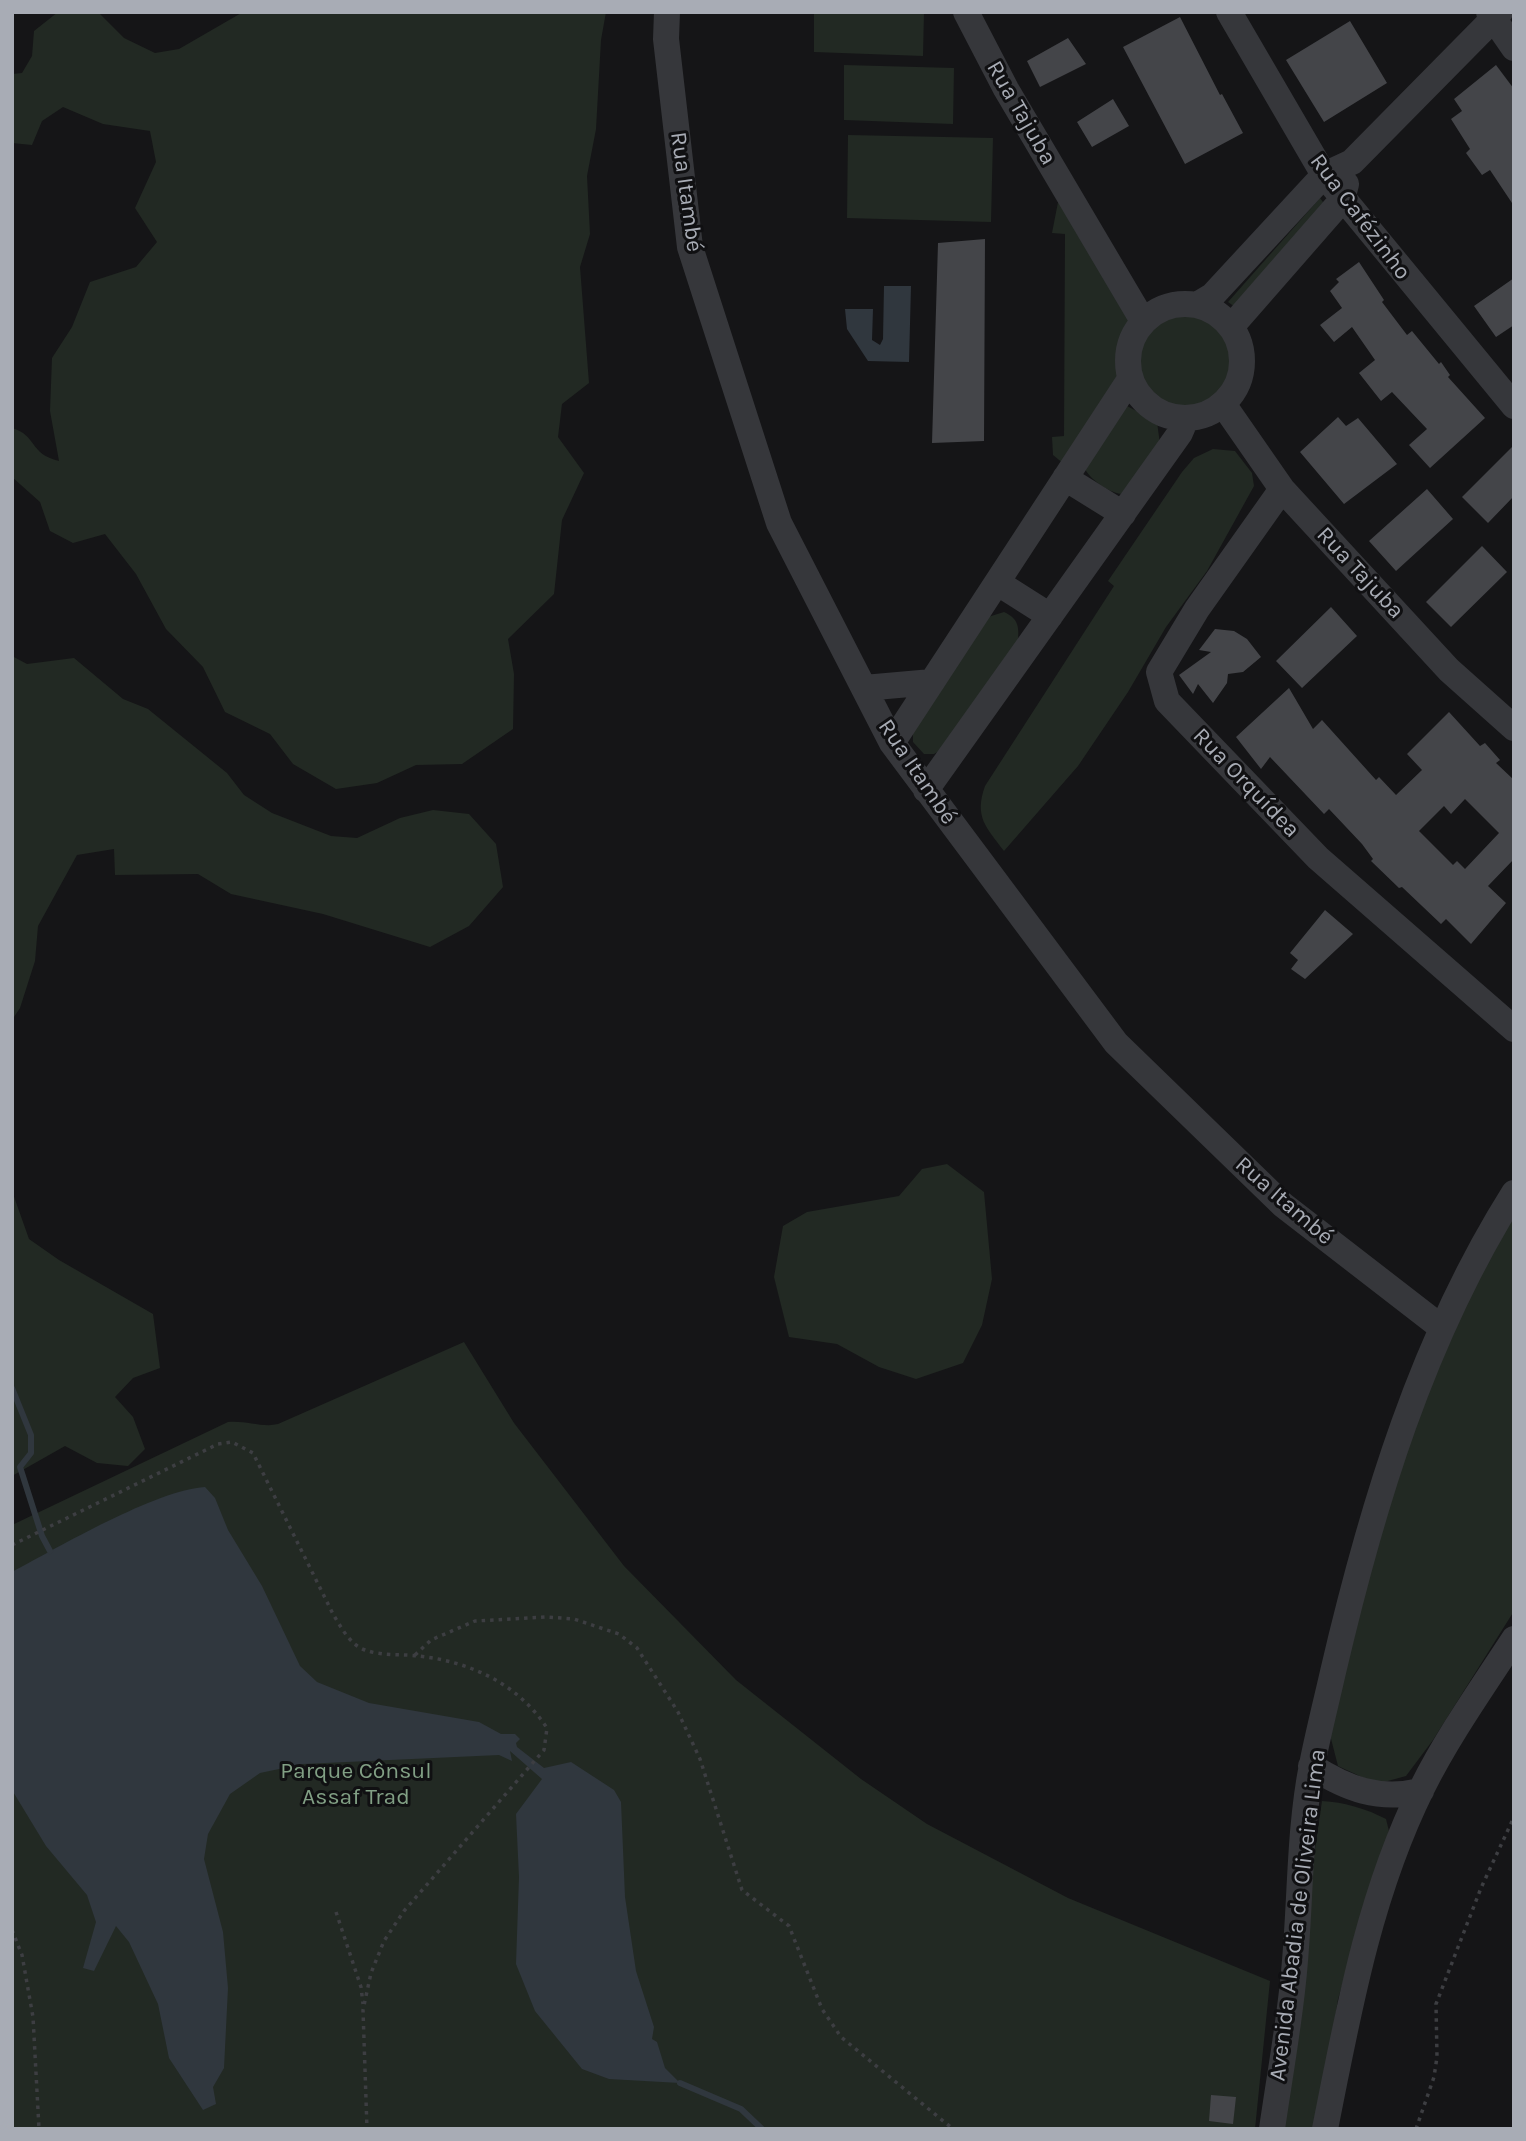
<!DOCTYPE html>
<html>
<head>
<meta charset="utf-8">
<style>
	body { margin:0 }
	#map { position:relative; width:1526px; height:2141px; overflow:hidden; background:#151517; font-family:Karla,sans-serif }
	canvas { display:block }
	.frame { position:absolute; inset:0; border:14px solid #a8acb5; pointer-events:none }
</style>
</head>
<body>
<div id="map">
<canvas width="1526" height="2141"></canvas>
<div class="frame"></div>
</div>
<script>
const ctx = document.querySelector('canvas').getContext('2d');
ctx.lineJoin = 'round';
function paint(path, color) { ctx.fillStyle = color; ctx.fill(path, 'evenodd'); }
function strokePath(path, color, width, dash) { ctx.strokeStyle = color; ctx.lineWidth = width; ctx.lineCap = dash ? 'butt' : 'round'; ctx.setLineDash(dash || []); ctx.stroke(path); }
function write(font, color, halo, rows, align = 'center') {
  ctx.font = font + ' Karla,sans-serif'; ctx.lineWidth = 6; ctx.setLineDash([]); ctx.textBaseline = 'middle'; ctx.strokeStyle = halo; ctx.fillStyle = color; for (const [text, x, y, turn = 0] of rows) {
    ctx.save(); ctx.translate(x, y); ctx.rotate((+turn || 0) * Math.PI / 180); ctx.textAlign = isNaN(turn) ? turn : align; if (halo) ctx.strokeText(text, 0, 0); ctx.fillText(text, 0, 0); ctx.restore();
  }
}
const green = new Path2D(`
	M58,12L99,13L124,38L155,53L179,49L243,12H606L601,40L596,129L587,176L590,234L580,267L589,383L562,404L558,437L584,473L562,520L554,594L508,639L514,674L513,729L462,764L416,765L377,783L336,789L293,764L270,734L225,712L203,667L166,629L136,574L105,534L73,543L50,531L40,502L12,477V428C37,435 29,454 59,461L50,411L52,358L72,327L90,282L136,267L157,242L135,208L156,162L150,131L103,124L63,107L42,121L32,145L12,143V74L22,73L32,56L34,31Z
	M814,12H924L923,56L814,52Z
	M844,65L954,68L953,124L844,120Z
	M848,135L993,138L991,222L847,218Z
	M1060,192L1132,324L1121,342L1120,380L1064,464L1053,455L1052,437L1064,436L1065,234L1052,233Z
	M1320,198L1326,206L1235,307L1228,302Z
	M1136 361a49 49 0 1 1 98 0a49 49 0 1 1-98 0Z
	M1127,406L1157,422L1160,444L1121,494C1108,492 1089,479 1084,467Z
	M1213,449L1235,451L1252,473L1254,486L1207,571L1166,627L1128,692L1078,766L1004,851C986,827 974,817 985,786L1114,586L1108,581L1182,472L1194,458Z
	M1004,612C1019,619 1019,627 1018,642L941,750L934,754H924L913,742V728L988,617Z
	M12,656L27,664L74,658L123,699L148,709L227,773L244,795L272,813L331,836L357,838L400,818L433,810L469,814L496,844L503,887L469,926L430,947L323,914L231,894L198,874L115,875L114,849L77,855L38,926L35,961L20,1008L12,1020Z
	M947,1164L984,1192L992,1279L982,1325L963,1363L916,1379L879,1367L837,1344L789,1337L774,1277L783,1226L807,1212L899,1196L922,1169Z
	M12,1191L29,1239L59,1260L153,1314L160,1368L133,1378L115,1397L133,1417L145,1449L128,1466L97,1463L65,1446L12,1476Z
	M1514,1210V1611L1433,1740L1406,1776L1377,1784L1338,1766L1329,1731L1335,1674L1424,1378Z
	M464,1342L514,1423L624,1566L736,1680L861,1779L927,1824L1068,1898L1270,1981L1255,2129H12V1525L228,1422C245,1420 263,1428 278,1424Z
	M1322,1801C1344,1802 1367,1809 1386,1819L1389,1831L1338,1999L1318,2129H1274Z`);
const water = new Path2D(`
	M884,286H911L909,362L868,361L847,329L845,309H873L872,340L880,345L883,339Z
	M205,1487L215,1498L228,1530L262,1586L300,1666L317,1682L369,1703L479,1722L501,1734H515L520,1739L516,1743L517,1747L544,1768L571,1762L614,1790L621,1802L625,1897L636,1971L654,2027L652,2039L657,2042L665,2068L680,2083L609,2079L582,2069L535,2011L516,1964L519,1877L516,1814L542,1779L510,1751L512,1761L499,1755L303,1764L260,1773L230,1794L208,1834L204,1859L223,1932L228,1988L224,2068L213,2087L216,2104L203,2110L169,2058L158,2004L129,1942L116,1926L94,1971L83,1968L96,1922L87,1895L46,1846L12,1790V1572C59,1547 156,1490 205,1487Z`);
const stream = new Path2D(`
	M12,1388L31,1435V1453L20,1467L42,1536L50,1551
	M680,2083L741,2109L762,2129`);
const building = new Path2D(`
	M1180,17L1220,95L1222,94L1243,133L1185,164L1123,47Z
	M1350,21L1387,83L1324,122L1286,60Z
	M1068,38L1086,64L1040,87L1027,61Z
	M1496,65L1514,89V206L1490,170L1482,175L1466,153L1470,149L1451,119L1462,111L1454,99Z
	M1113,99L1129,126L1092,147L1077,122Z
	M985,239L984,441L932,443L938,243Z
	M1359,262L1384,300L1382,302L1407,335L1412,331L1439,364L1441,362L1450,375L1448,377L1485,418L1430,468L1409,445L1427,429L1392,392L1381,401L1359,373L1375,360L1352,327L1334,342L1320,325L1342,308L1330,291L1339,282L1336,279Z
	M1514,278V325L1496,337L1474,306Z
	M1338,417L1346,426L1358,418L1397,464L1344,504L1300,452Z
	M1514,445V496L1488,523L1462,497Z
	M1427,489L1453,519L1396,571L1369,541Z
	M1482,546L1507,572L1451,627L1426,602Z
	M1331,607L1357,636L1302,688L1276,661Z
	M1215,629L1234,631L1247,639L1261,657L1243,672L1228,674L1227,683L1213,703L1198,684L1193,694L1179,675L1211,652L1199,650Z
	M1289,688L1313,729L1322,720L1376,780L1379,777L1396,795L1422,770L1407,754L1449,712L1480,746L1485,743L1500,760L1496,763L1514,780V859L1488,886L1506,903L1471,944L1446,919L1441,924L1402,887L1399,888L1371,861L1373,859L1362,844L1329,809L1324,814L1270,757L1261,769L1236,737ZM1465,799L1499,833L1465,869L1457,861L1453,865L1419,831L1444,806L1451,814Z
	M1325,910L1353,934L1305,979L1291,969L1298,960L1290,953Z
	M1211,2095L1236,2097L1233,2124L1209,2121Z`);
const path = new Path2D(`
	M12,1545L218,1444L232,1442L253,1453L333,1614C341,1627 350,1645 365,1650C381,1656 403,1654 419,1656C471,1662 518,1684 547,1728L544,1750L404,1911L384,1941L371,1973L363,2010L367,2129
	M415,1655L431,1640L475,1621L546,1617L574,1619L619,1634L637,1648L678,1712L700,1759L742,1890L789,1926L822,2009L841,2037L953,2129
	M336,1912L361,1987L363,2004
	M12,1930L22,1955L33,2017L39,2129
	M1416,2129L1434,2077L1437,2057L1436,2004L1481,1888L1514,1817`);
const minor = new Path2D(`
	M667,12L666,39L690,247L779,523L892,743L1116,1043L1283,1205L1442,1328
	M966,12L1006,89L1143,321
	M1229,12L1324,175L1514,406
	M1489,12L1514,48
	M1128 361a57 57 0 1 1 114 0a57 57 0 1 1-114 0Z
	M1197,305L1212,296L1324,175L1352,162L1500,12
	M1231,327L1342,200L1346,184
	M1223,404L1282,489L1449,670L1514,728
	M1065,478L1123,514
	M1282,489L1197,609L1159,672L1167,701L1318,858L1514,1029
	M998,583L1050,616
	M864,688L932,682
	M892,743L1130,379
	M926,790L1180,433L1186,419
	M1311,1766C1347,1789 1379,1801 1421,1791
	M1272,2129C1279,2080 1288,2031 1293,1982C1301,1910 1298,1836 1312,1765C1318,1734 1326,1703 1333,1672C1372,1505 1422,1339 1514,1193
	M1325,2129C1348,2013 1369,1895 1422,1788C1448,1736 1482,1688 1514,1639`);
const streetNames = [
	["Rua Tajuba",1021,113,60],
	["Rua Itambé",686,192,82],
	["Rua Cafézinho",1360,217,53],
	["Rua Tajuba",1360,573,47],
	["Rua Itambé",917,772,56],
	["Rua Orquídea",1246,783,46],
	["Rua Itambé",1284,1201,41],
	["Avenida Abadia de Oliveira Lima",1298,1915,-83]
];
const parkNames = [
	["Parque Cônsul",356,1771],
	["Assaf Trad",356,1797]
];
paint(green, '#222923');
paint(water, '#30373e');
strokePath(stream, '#30373e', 6);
paint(building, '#444549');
strokePath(path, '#3d3e42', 3.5, [3.5, 5]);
strokePath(minor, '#36373b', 26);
write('23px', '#a8acb5', '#101012', streetNames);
write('23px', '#819f84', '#101012', parkNames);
</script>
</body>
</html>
